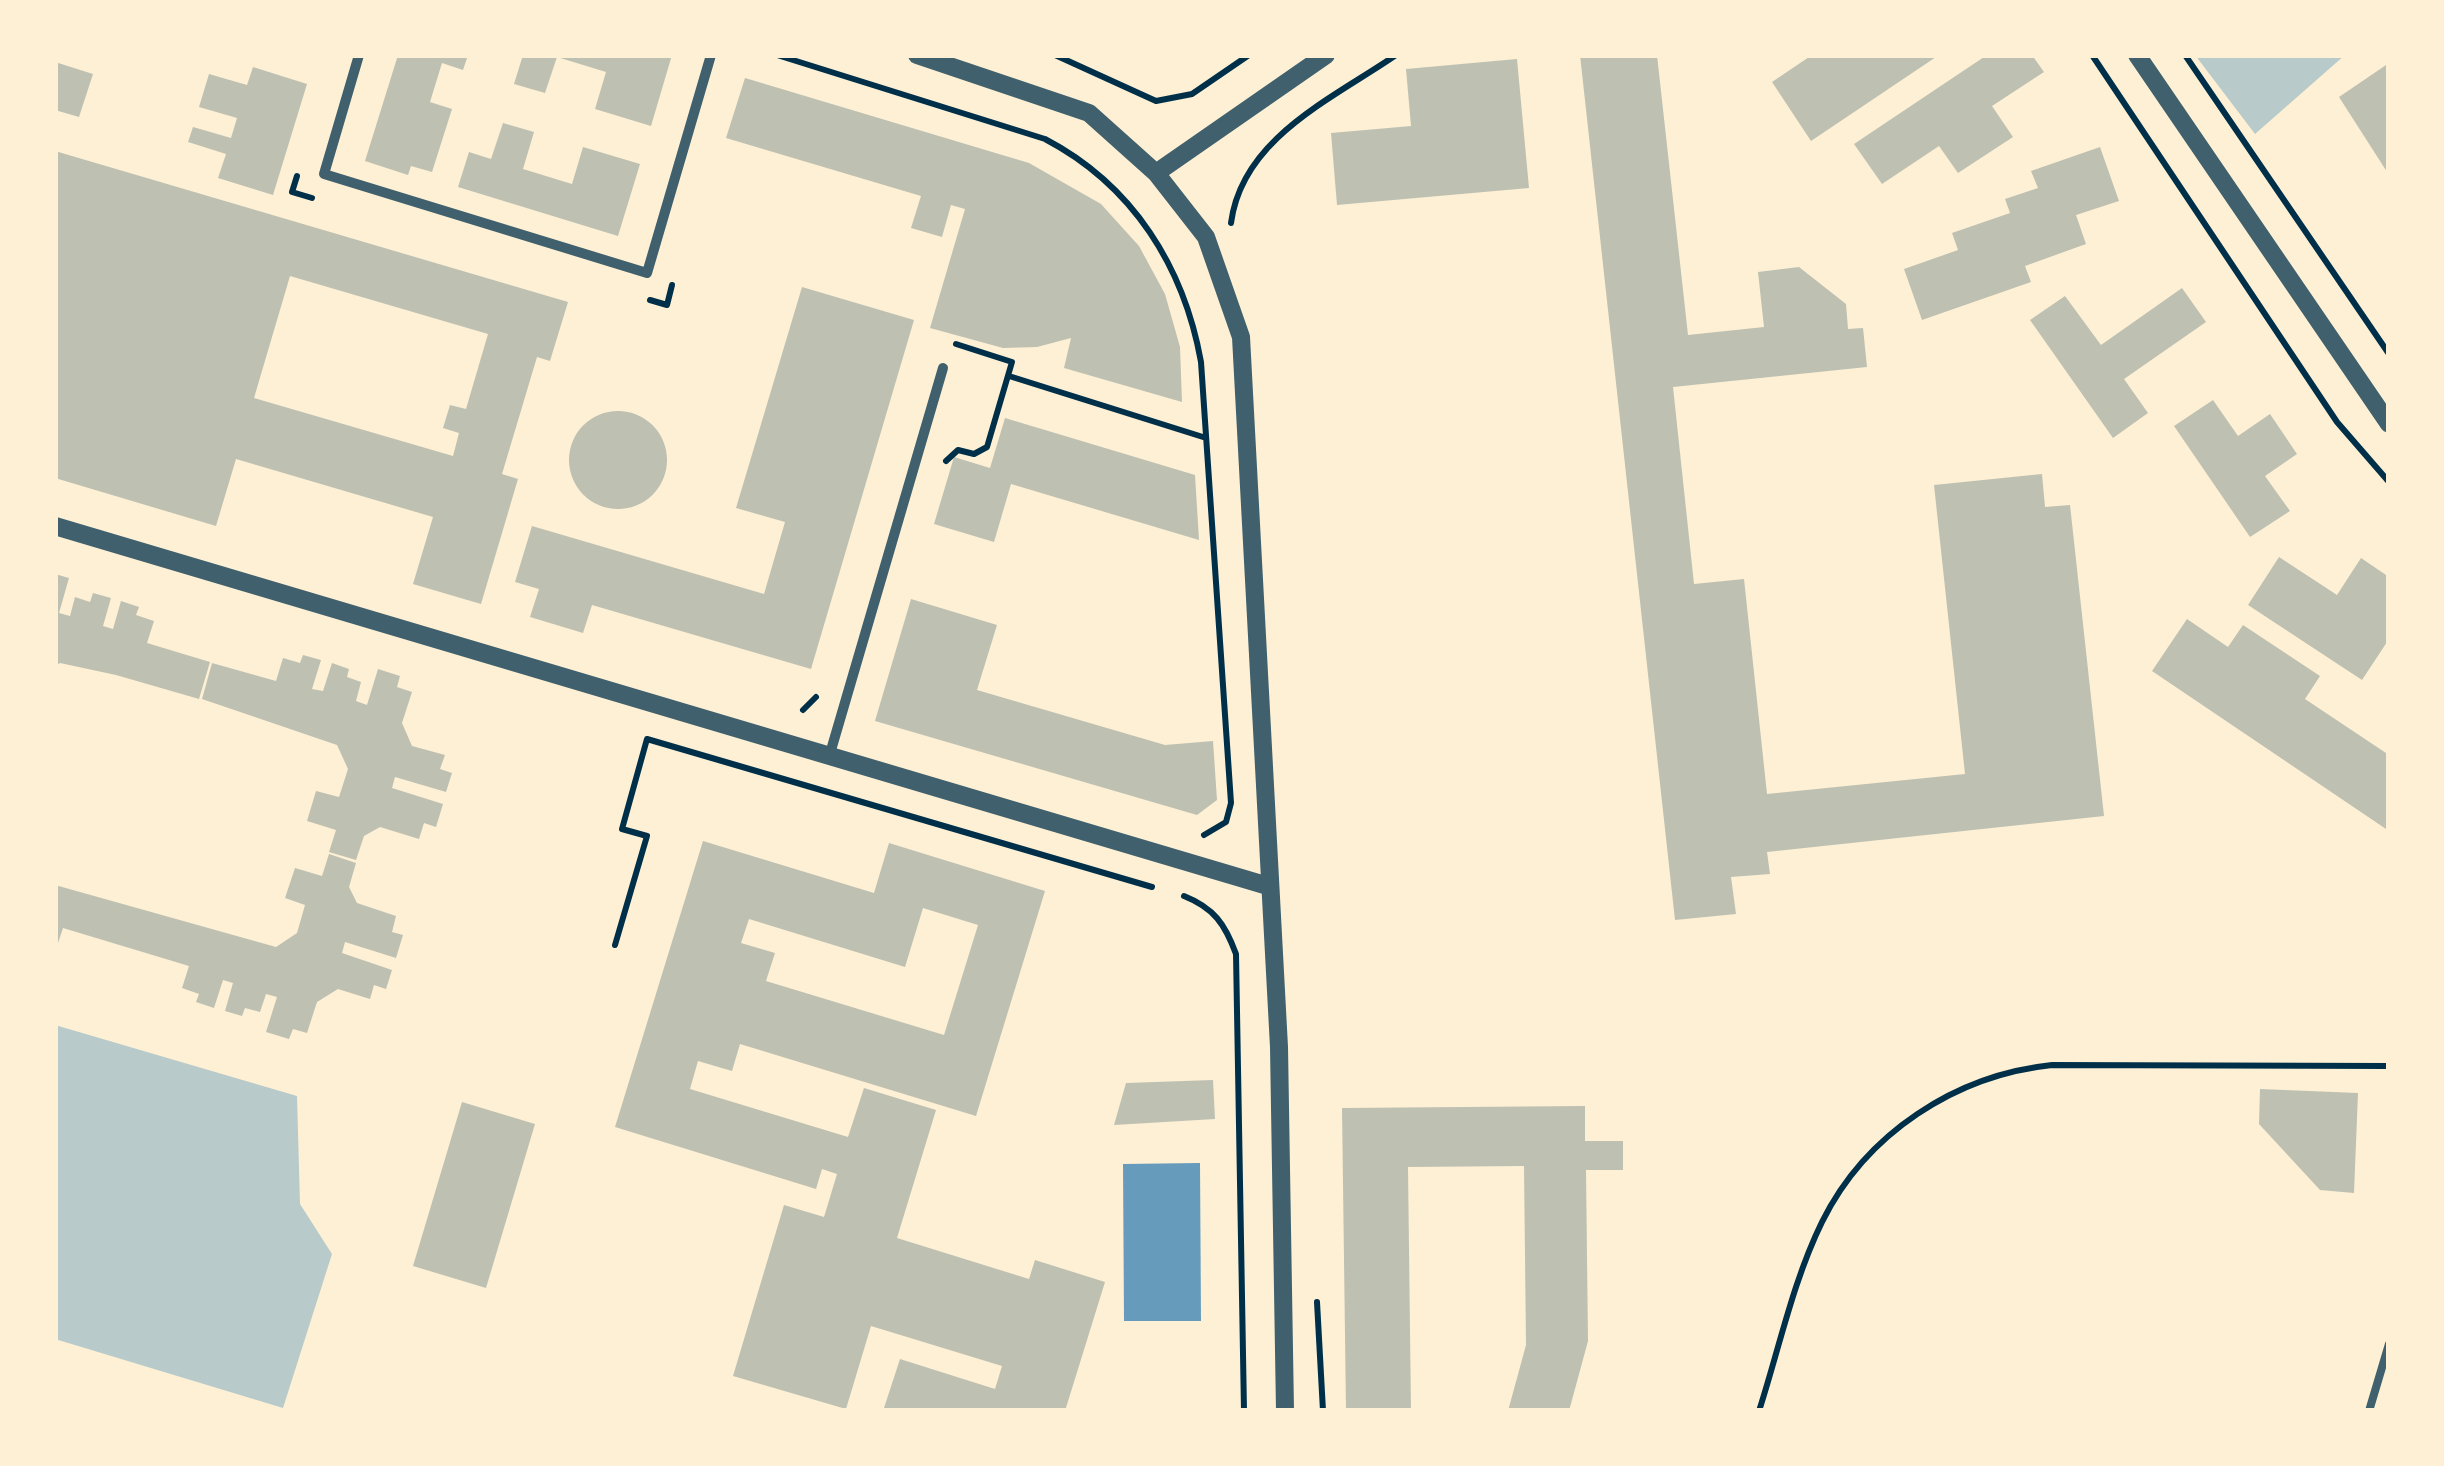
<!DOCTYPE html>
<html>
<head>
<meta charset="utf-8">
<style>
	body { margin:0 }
	#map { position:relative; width:2444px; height:1466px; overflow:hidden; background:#fdf0d5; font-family:"Zilla Slab",serif }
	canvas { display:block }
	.frame { position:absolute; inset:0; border:58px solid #fdf0d5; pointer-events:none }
</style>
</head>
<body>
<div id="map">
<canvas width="2444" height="1466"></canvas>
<div class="frame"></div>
</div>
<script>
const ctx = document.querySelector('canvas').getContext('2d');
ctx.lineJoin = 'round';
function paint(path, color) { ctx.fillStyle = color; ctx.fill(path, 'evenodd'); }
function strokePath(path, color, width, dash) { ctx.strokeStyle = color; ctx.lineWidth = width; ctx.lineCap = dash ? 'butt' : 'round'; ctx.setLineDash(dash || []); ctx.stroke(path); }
const green = new Path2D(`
	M2195,55H2345L2255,134Z
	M55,1025L297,1096L300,1204L332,1254L283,1408L55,1339Z`);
const water = new Path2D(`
	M1200,1163L1201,1321H1124L1123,1164Z`);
const building = new Path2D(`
	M398,55H468L463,70L442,63L430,102L452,109L432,172L411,166L408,175L365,161Z
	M523,55H672L651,126L595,109L606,72L557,57L545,93L514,84Z
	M1580,55H1657L1688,335L1764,327L1758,272L1799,267L1846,304L1848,329L1863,328L1867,367L1673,387L1694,584L1744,579L1767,794L1965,774L1934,485L2042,474L2045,507L2070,505L2104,816L1767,852L1770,874L1731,877L1736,914L1675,920Z
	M1812,55H1939L1811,141L1772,82Z
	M1987,55H2032L2044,72L1992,106L2013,137L1958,173L1939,146L1882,184L1854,144Z
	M1517,59L1529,188L1337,205L1331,133L1411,126L1406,69Z
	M55,62L93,74L79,117L55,110Z
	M2389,63V175L2339,97Z
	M253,67L307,84L273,195L218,178L226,154L188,142L193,127L231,138L237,118L199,107L209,74L247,85Z
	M745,78L1029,163L1101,204L1139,246L1165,294L1180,347L1182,402L1064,368L1071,338L1037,347L1003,348L930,328L965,209L951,205L942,237L911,228L921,196L726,138Z
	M503,123L534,132L523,169L572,184L583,147L640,164L618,236L458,187L469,152L491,159Z
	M2100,147L2119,201L2076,215L2086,244L2025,266L2031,282L1922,320L1904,269L1958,250L1952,233L2010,213L2005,199L2038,188L2031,171Z
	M55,151L568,302L550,361L537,357L502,474L518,479L481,604L413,584L433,517L236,459L216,526L55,478ZM290,276L488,334L466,409L450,405L443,428L459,433L453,456L254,398Z
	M802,287L914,320L811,669L592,605L583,633L530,617L539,589L515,582L532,526L764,594L785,522L736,508Z
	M2182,288L2206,322L2124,379L2148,413L2113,438L2030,320L2065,296L2101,345Z
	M2213,400L2238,436L2270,414L2297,454L2265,476L2290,511L2250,537L2174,426Z
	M569 460a49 49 0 1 1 98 0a49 49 0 1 1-98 0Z
	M1005,418L1195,475L1199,540L1011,484L994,542L934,524L954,457L990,468Z
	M2279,557L2337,595L2361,558L2389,577V639L2362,680L2248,605Z
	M55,574L69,578L59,613L70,616L75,597L90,602L93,593L111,598L103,626L113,629L121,601L139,607L136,615L154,621L147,643L210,662L199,699L116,675L60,663L55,666Z
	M911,599L997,625L977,690L1165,745L1213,741L1217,800L1197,815L875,721Z
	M2187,619L2228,647L2243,625L2320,676L2305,699L2389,755V831L2152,671Z
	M303,655L321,660L312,689L323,691L332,663L349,669L347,677L361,682L356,701L367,705L378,669L400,676L397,687L412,692L402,723L412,746L445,755L440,769L452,773L446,792L395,777L392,788L443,804L436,827L424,823L419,839L380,827L364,836L356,860L329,852L336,830L307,821L316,791L339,797L348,769L337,745L202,699L212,663L276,681L283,658L300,663Z
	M703,841L874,893L889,843L1045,891L976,1116L740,1044L732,1071L698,1061L690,1089L848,1137L864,1088L936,1110L897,1238L1029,1279L1035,1260L1105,1282L1065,1411H883L900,1359L995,1389L1002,1366L871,1326L846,1409L733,1376L784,1205L824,1217L837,1174L822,1169L816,1189L615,1127ZM923,908L978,925L944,1035L766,981L775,953L741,943L749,919L905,967Z
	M329,854L356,863L349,887L357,903L396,916L392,932L403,935L396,958L345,942L342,953L392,970L386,989L374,985L370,999L338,989L317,1002L307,1033L293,1029L289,1039L266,1032L277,997L266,994L260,1012L245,1008L242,1016L225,1011L233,983L223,980L214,1008L196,1002L199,994L182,988L189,966L63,928L55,952V885L276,947L297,933L305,905L285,898L295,868L322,876Z
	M1213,1080L1215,1119L1114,1125L1126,1083Z
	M2260,1089L2358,1093L2354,1193L2320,1190L2259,1124Z
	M462,1102L535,1124L486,1288L413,1266Z
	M1585,1106V1141H1623V1170H1586L1588,1341L1569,1411H1508L1526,1345L1524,1166L1408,1167L1411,1411H1346L1342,1108Z`);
const path = new Path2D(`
	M777,55L1045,139C1133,185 1184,267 1201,362L1231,803L1226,822L1204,835
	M1055,55L1156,101L1192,94L1249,55
	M2092,55L2337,422L2389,482
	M2185,55L2389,354
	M297,176L292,192L312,198
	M1231,223C1242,138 1332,99 1396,55
	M650,300L667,305L672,285
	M1009,376L1203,437
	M946,461L958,450L974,454L987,447L1012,362L956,344
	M803,710L816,697
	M1184,896C1214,908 1225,924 1236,954L1244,1411
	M615,945L647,836L622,829L647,739L1152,887
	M1317,1302L1323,1411
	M1759,1411C1779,1349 1793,1281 1822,1222C1866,1133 1956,1075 2052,1065L2389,1066`);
const service = new Path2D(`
	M2369,1411L2389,1344`);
const minor = new Path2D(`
	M359,55L324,174L647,273L711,55
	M829,757L943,368`);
const tertiary = new Path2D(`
	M917,55L1089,113L1156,173L1206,237L1241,337L1279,1047L1285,1411
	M2137,55L2389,424
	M1156,173L1326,55
	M55,526L1268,886`);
paint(green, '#b9caca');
paint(water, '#669bbc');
paint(building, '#bec0b2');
strokePath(path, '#003049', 6);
strokePath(service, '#3f606c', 8);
strokePath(minor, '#3f606c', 10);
strokePath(tertiary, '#3f606c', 18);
</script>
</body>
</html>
